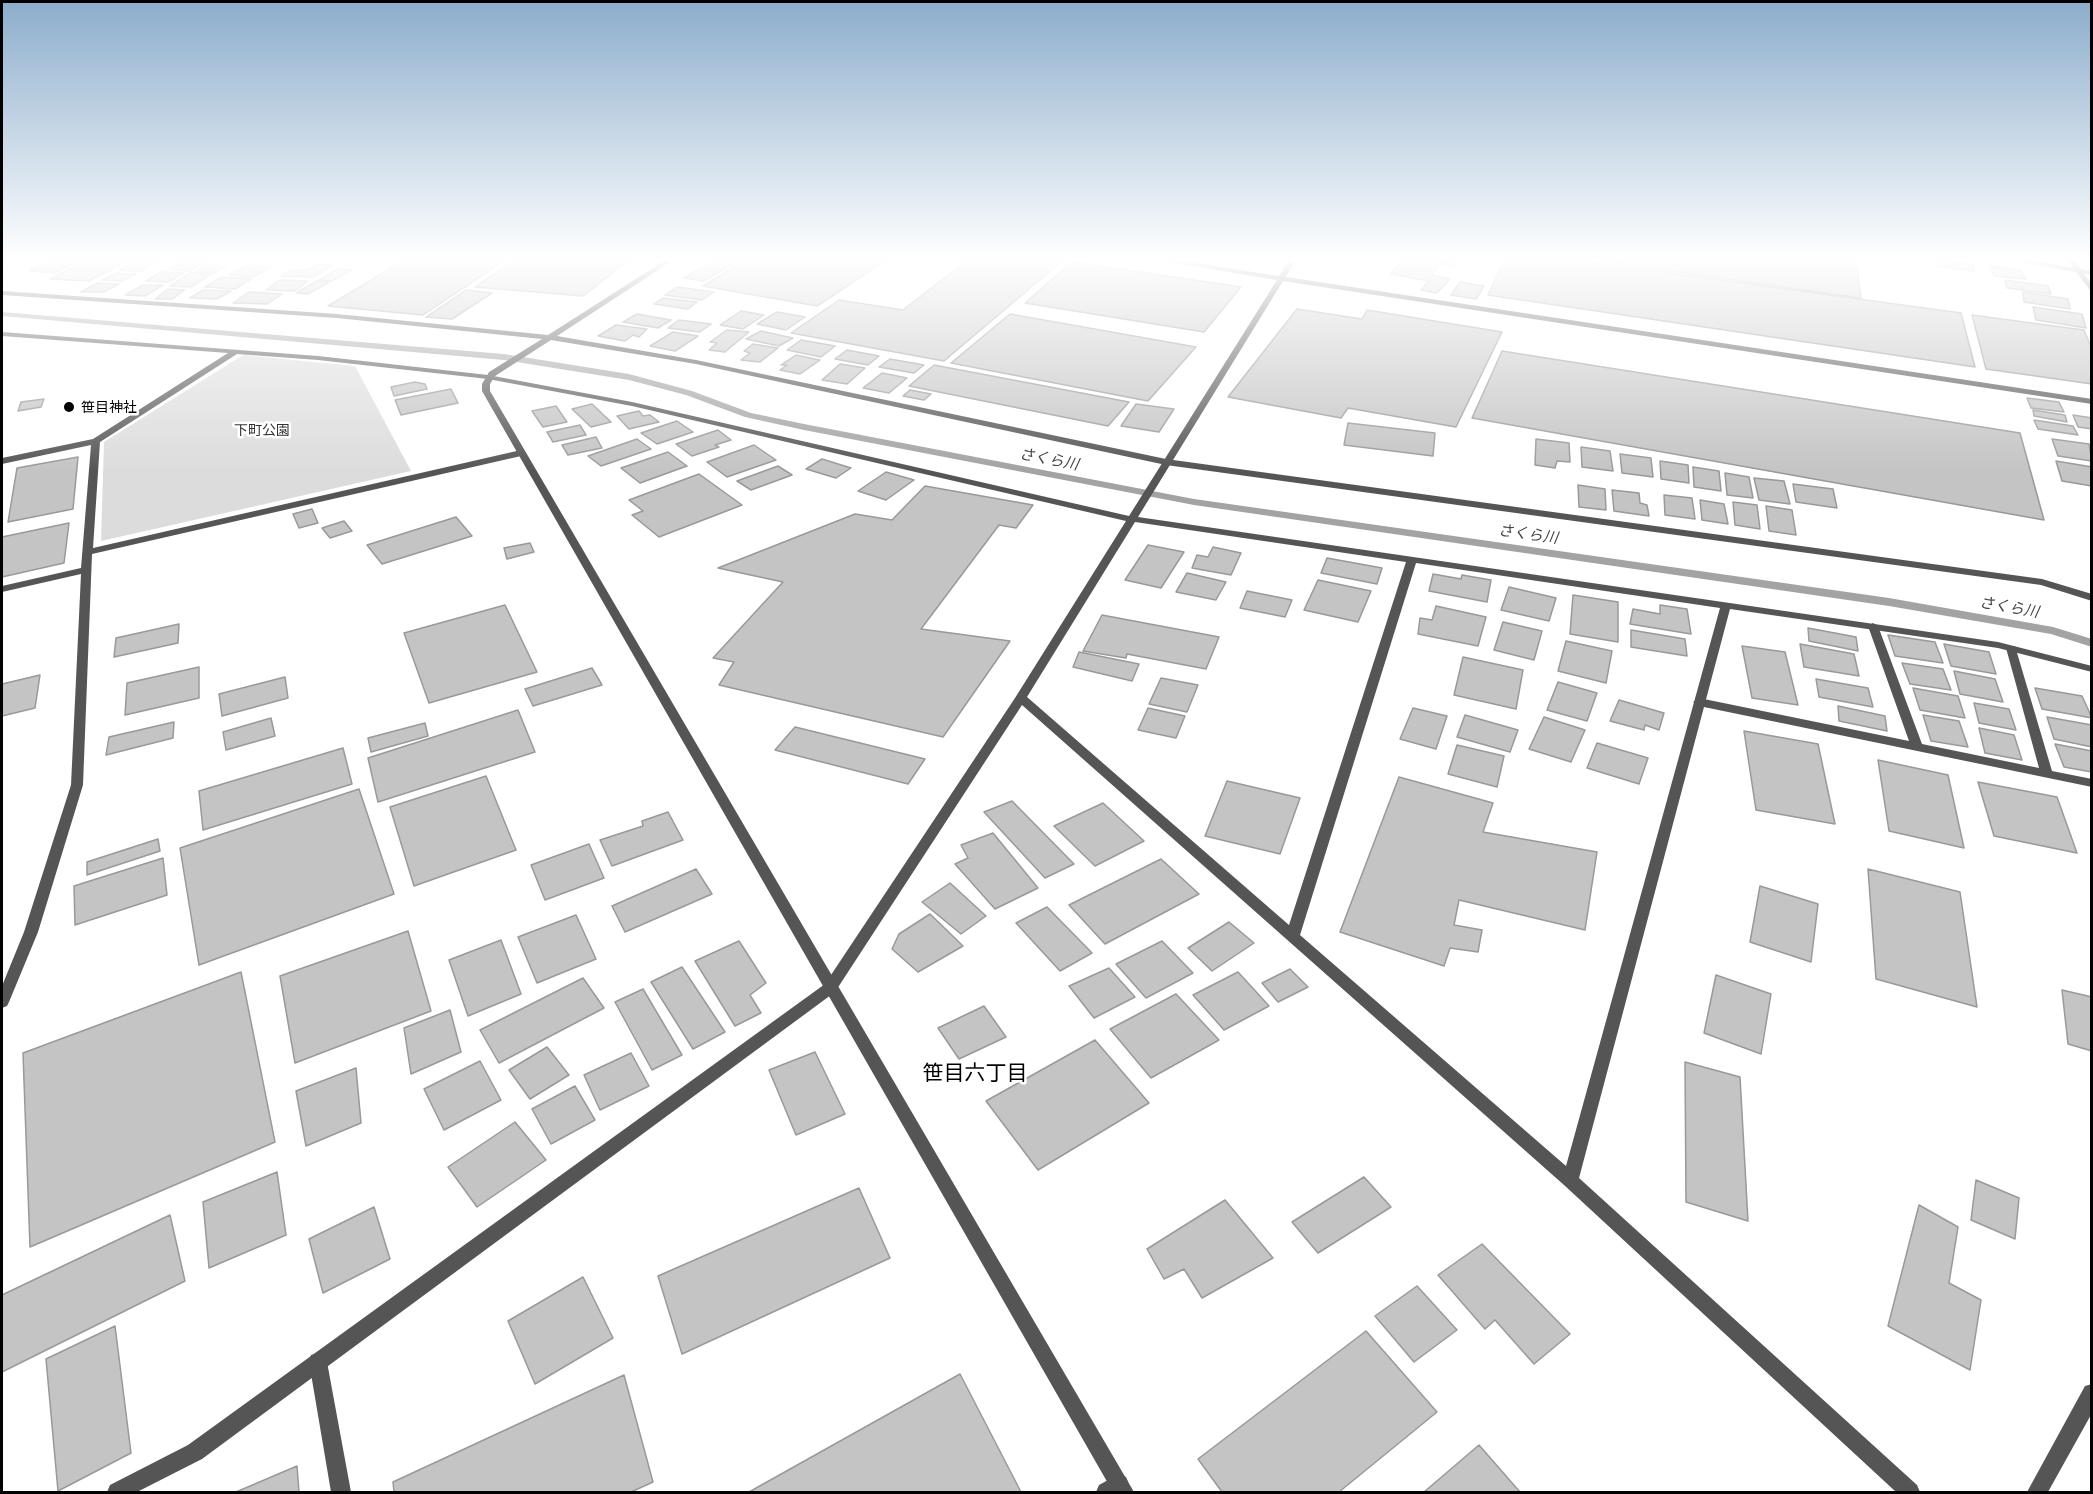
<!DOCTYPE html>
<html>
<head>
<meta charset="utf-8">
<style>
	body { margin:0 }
	#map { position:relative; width:2093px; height:1494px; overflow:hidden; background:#fff; font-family:Ubuntu,sans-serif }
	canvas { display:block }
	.frame { position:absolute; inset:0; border:3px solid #000; pointer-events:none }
</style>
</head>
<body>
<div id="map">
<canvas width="2093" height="1494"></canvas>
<div class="frame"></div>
</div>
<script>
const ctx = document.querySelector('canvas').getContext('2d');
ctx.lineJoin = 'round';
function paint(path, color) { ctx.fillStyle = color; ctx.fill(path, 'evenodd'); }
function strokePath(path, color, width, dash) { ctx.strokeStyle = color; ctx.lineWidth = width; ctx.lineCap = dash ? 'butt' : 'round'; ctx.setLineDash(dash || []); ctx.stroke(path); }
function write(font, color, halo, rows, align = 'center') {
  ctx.font = font + ' Ubuntu,"Noto Sans JP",sans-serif'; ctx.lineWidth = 5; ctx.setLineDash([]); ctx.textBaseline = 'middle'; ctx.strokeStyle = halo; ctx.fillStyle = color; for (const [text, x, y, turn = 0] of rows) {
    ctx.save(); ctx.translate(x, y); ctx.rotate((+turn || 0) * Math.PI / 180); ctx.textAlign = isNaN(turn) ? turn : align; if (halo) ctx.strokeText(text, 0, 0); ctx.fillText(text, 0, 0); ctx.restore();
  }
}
const green = new Path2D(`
	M243,355L355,366L411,471L101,541L104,442Z`);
const stream = new Path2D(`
	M2,312L504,354L629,374L692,391L751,413L804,424L1194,499L1889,598L2053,627L2092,639V647L2051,634L1889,606L1194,505L804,430L745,417L686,395L629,380L504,360L2,316Z`);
const building = new Path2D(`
	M49,261H77L55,273L30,271Z
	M85,261H127L89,281L50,279Z
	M136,261H145L157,262L140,271L119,270Z
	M185,261H208L189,271L169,269Z
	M403,261H504L423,315L328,306Z
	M513,261H628L583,296L475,287Z
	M713,261H738L703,281L684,278Z
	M744,261H885L817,306L703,286Z
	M966,261H1062L944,361L791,333L839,300L903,310Z
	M1402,261H1456L1453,265L1439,264L1432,275L1450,279L1437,293L1421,290L1429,281L1391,274Z
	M1504,261H1582L1961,313L1975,367L1488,295Z
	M1601,261H1856L1861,298Z
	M1936,261L1973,264L1974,271L1937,266Z
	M1072,262L1241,287L1204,332L1025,303Z
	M319,264L333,265L313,277L281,276L290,270H307Z
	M208,265L226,266L214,273L196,272Z
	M248,265L271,267L253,277L230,275Z
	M1990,266L2021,270L2026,279L1994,276Z
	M338,269L351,270L332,281L319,280Z
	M161,272L184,273L168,282L146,281Z
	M116,273L136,274L122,281L102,280Z
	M190,273L211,274L191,287L170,286Z
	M222,277L251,279L235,289L205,287Z
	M279,280L308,281L295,291L266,290Z
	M2005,280L2048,286L2051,294L2007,288Z
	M317,281L329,282L308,294L296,293Z
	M1460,282L1484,286L1476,299L1451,295Z
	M97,283L119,284L103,292H81Z
	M143,285H163L145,296L125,295Z
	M677,287L714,292L702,300L665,295Z
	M168,289L185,290L172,299H155Z
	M203,290L231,291L217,299L190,298Z
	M466,290L492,293L452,319L426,317Z
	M249,292L282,294L267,304L233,303Z
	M2023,292L2068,299L2070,309L2024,302Z
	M663,298L697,302L688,309L654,304Z
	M2033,307L2082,314L2086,328L2036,320Z
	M1297,309L1362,319L1367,310L1502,332L1456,427L1348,408L1341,418L1228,397Z
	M741,311L764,315L743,329L720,325Z
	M777,312L805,317L786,330L757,324Z
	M637,314L671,320L658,328L623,322Z
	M1010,314L1196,347L1148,401L951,363Z
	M1972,315L2084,330L2092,349V384L1986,369Z
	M679,320L711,324L700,332L668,328Z
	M616,325L647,329L639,337L633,335L625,341L598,336Z
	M727,330L749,332L725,352L709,350L717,343L710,342Z
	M761,331L793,338L779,346L746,339Z
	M673,332L698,336L675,351L650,346Z
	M801,340L835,346L821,357L787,350Z
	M753,344L778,348L760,362L741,360L750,353L744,351Z
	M847,350L879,356L868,365L835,359Z
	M1502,351L2020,433L2044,520L1472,418Z
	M796,355L820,360L800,374L780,370L787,365H781Z
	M890,359L924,365L914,373L879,367Z
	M840,364L865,368L847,384L822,380Z
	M934,365L1129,402L1108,426L909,386Z
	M882,373L907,378L889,393L863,388Z
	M415,382L425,384L427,389L394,396L391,387Z
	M451,389L458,403L401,415L395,400Z
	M910,390L931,394L924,400L903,396Z
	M2027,398L2059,402L2064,412L2031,408Z
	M44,399L41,407L18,411L21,402Z
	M592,404L611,422L591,427L572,409Z
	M1136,404L1174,409L1159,432L1121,426Z
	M556,406L567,422L543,427L532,411Z
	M2033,410L2065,415L2067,422L2034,416Z
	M639,411L643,416L650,415L659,422L629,429L617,416Z
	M2073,415L2092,418V429L2078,427Z
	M2034,420L2073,426L2078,435L2038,429Z
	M677,421L693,432L657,444L641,433Z
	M1348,423L1435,433L1433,456L1344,445Z
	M580,425L586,435L553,442L547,432Z
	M718,430L731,440L715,445L719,447L692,456L676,444Z
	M596,437L602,448L568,455L562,445Z
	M637,439L651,449L601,466L588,456Z
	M1536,439L1569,443L1570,462L1557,461L1555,468L1535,465Z
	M2052,439L2089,444L2092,461L2058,456Z
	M754,445L776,460L727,477L707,462Z
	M1581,447L1610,451L1613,471L1582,467Z
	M668,452L687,466L640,483L621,468Z
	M1620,454L1651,458L1653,477L1622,473Z
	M78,457L73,509L8,522L17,468Z
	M822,459L851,468L836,478L806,469Z
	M1660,461L1688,465L1689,483L1661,479Z
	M2056,461L2092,467V486L2062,481Z
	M778,466L792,475L751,490L737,481Z
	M1693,467L1719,471L1721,491L1694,487Z
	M886,472L914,480L886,500L858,491Z
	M1725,473L1749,477L1753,498L1727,495Z
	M699,474L742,505L659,537L632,515L643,511L629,500Z
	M1754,478L1784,481L1790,504L1759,500Z
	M1793,484L1833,489L1837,508L1796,502Z
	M1578,485L1605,489L1606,510L1579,507Z
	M925,486L1033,505L1016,528L999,525L921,629L1010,641L943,737L719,685L734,662L713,658L783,582L718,568L855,514L892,520Z
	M1612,490L1639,493L1640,503L1647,505L1649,516L1614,511Z
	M1664,495L1692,498L1695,519L1665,515Z
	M1700,500L1724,504L1728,524L1702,520Z
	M1733,502L1757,505L1760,529L1735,525Z
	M1766,506L1792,510L1796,535L1769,531Z
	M312,509L318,523L299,528L293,514Z
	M456,517L472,536L382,564L367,545Z
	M344,521L352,531L330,538L322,528Z
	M69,523L64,563L2,577V537Z
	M530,543L534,552L507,559L504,548Z
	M1148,545L1184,552L1161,588L1125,580Z
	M1213,547L1241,553L1231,575L1192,568L1197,555L1208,557Z
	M1327,558L1382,568L1377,584L1321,573Z
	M1187,573L1226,582L1216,600L1176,592Z
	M1433,574L1461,579L1462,575L1491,580L1487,602L1429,591Z
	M1318,580L1371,591L1358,622L1304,610Z
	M1509,587L1556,598L1549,621L1501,610Z
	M1247,591L1292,600L1285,617L1240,608Z
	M1573,595L1618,602V642L1570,634Z
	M505,605L537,672L429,703L404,633Z
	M1660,605L1687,609L1691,634L1630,624L1633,609L1660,614Z
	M1436,606L1486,617L1478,646L1418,634L1420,618L1432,620Z
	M1102,615L1219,637L1206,669L1127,654L1126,658L1083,651Z
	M1503,622L1542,631L1534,660L1494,650Z
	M179,624L178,643L114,657L116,638Z
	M1808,628L1856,637L1858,651L1809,641Z
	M1631,630L1685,639L1687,656L1631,647Z
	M1888,635L1935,642L1943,663L1895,656Z
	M1566,641L1612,651L1606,683L1558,671Z
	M1800,644L1854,654L1859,676L1804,667Z
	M1944,644L1989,652L1996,674L1951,666Z
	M1742,646L1785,652L1798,705L1752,698Z
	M1079,652L1139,664L1132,681L1073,667Z
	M1463,657L1523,670L1516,709L1454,695Z
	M1902,663L1943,669L1951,690L1910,684Z
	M199,667V698L125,715L127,683Z
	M592,668L602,685L533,706L525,689Z
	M1954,671L1995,679L2003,702L1960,694Z
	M40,675L35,708L2,716V684Z
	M285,677L288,698L222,716L219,694Z
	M1161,678L1198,685L1187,712L1149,704Z
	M1816,679L1868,688L1873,707L1819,697Z
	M1558,682L1597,693L1587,721L1547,710Z
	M1913,688L1958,696L1965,718L1920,710Z
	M2035,688L2082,696L2092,718L2042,709Z
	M1619,700L1664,713L1659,730L1645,725L1644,730L1610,721Z
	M1974,703L2009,709L2016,730L1979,723Z
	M1838,706L1885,716L1887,731L1839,721Z
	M1148,708L1185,716L1176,738L1138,730Z
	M1413,708L1447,716L1436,749L1400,739Z
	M518,710L535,752L378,802L368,758Z
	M1465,715L1518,730L1510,752L1457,737Z
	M1923,715L1959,721L1968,747L1931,741Z
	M1544,717L1585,730L1571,762L1529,749Z
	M2047,717L2092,725V747L2054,739Z
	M271,718L275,736L226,750L223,732Z
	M174,722L173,738L106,755L109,737Z
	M425,723L428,736L371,752L368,738Z
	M795,727L925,759L908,784L775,750Z
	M1979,728L2014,735L2022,760L1985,753Z
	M1744,731L1818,744L1835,824L1756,810Z
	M1597,743L1648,758L1639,784L1587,768Z
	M2055,744L2092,751V772L2064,767Z
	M1457,745L1504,756L1497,787L1448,774Z
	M343,748L352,784L203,830L199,791Z
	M1878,760L1948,775L1964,848L1889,831Z
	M486,776L516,850L414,886L390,807Z
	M1399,777L1493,803L1483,832L1597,852L1585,930L1459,900L1454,925L1482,930L1478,952L1450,948L1444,966L1340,932Z
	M1227,781L1300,798L1280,854L1205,836Z
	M1978,782L2057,797L2077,853L1994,836Z
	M359,789L394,894L199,965L180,848Z
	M1012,801L1074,864L1045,878L984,812Z
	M1103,803L1144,841L1095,866L1054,826Z
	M668,812L683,840L612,866L600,840L643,826L642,821Z
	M993,833L1038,888L995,909L955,864L968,858L961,845Z
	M158,839L160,851L87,875V862Z
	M589,844L604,878L545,900L531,865Z
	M163,858L167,895L75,925L74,886Z
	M1161,859L1199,894L1105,944L1069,905Z
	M696,869L712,894L625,932L612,906Z
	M1868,869L1960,892L1977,1007L1876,979Z
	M950,883L986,916L961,934L922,902Z
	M1760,886L1818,904L1811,962L1750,942Z
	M1047,907L1092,953L1060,971L1016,923Z
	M930,914L963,946L918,972L892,949L899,934Z
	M576,915L596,959L537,983L518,937Z
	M1229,922L1254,943L1212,971L1188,948Z
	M408,931L431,1011L295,1063L280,976Z
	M501,940L521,994L468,1016L449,960Z
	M739,941L766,983L750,995L761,1013L735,1026L695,961Z
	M1162,941L1193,973L1146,998L1116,964Z
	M682,967L725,1032L693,1049L651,982Z
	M1109,968L1135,997L1094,1018L1069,986Z
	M1290,969L1308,987L1278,1002L1262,983Z
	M241,972L275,1142L30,1247L23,1053Z
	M1238,972L1269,1006L1224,1030L1193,995Z
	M1716,975L1771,994L1761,1054L1704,1033Z
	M583,978L604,1008L499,1063L480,1030Z
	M643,989L682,1055L652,1070L615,1002Z
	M2062,990L2092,997V1051L2068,1044Z
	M1176,994L1219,1040L1151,1078L1110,1029Z
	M984,1006L1006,1037L959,1059L938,1028Z
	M450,1010L461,1052L411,1074L404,1028Z
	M1095,1040L1149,1103L1038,1170L986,1101Z
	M547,1047L569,1075L530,1099L509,1070Z
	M815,1052L845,1114L796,1135L769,1070Z
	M631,1053L649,1086L600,1110L584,1075Z
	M480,1061L501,1100L444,1130L424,1089Z
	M1685,1062L1740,1077L1748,1221L1686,1202Z
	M356,1068L361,1123L306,1146L296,1091Z
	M575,1086L595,1120L551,1144L532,1109Z
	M515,1122L546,1160L477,1207L448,1167Z
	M277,1172L286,1235L209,1268L203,1202Z
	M1364,1177L1391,1207L1318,1253L1292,1222Z
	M1976,1180L2019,1198L2015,1239L1971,1220Z
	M859,1188L890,1258L682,1354L658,1276Z
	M1225,1200L1273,1258L1202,1298L1184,1269L1164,1279L1147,1249Z
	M1919,1205L1958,1227L1949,1283L1981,1300L1970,1370L1888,1326Z
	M374,1207L390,1259L323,1293L309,1239Z
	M170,1215L185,1281L2,1372V1295Z
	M1482,1244L1570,1334L1534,1364L1495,1320L1485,1329L1438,1275Z
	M583,1277L613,1338L535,1384L508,1321Z
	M1417,1286L1457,1330L1414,1362L1375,1316Z
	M115,1326L131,1453L58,1491L46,1359Z
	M1366,1331L1437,1412L1339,1492H1222L1198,1459Z
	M960,1374L1021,1492H749Z
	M624,1375L653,1482L631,1492H394L393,1482Z
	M1479,1445L1520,1492H1424Z
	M297,1466L299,1492H236Z`);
const service = new Path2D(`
	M1873,623L1878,626L1922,744L2039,768L2006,648L2007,646H2015L2052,771L2092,779V787L1699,706L1693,702L1699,698L1909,741L1868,626Z
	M318,1353L325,1355L327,1362L351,1492H331L309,1362L311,1355Z
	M1119,1474L1126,1477L1129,1484L1126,1491L1096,1492L1099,1485Z`);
const minor = new Path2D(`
	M1164,261H1183L1279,276L1288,261H1295L1286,277L2092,399V404L1283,281L1138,517L1998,642L2092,666V672L1998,648L1730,609L1579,1178L1917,1485L1920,1492H1896L1564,1185L1022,705L835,992L202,1459L137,1492H107L110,1485L188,1445L825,984L1015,698L1126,521L632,406L488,379L318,360L237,354L100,442L93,548L521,450L525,453L521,456L92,554L83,785L38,932L9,1002L7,1006L2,1008V986L24,932L71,785L81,574L2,592V586L81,568L91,445L2,464V458L93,439L228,353L2,336V332L318,356L488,375L632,402L1129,516L1277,280ZM1135,522L1406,562L1289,925L1027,697ZM1416,563L1720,608L1566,1166L1300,935Z
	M2016,261H2034L2092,271V275Z`);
const tertiary = new Path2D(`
	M664,261H672L557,336L696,360L1166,459L2042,579L2092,594V601L2041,585L1166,465L696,364L551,340L495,376L490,384V391L1134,1492H1113L482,391V384L489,372L542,339L337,318L2,295V291L337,314L548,335Z
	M2068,261H2075L2092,285V293Z
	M2092,1384V1413L2048,1492H2027L2085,1386Z`);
const markers = [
	[69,407,6,"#000"]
];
const farPoinames = [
	["笹目神社",81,407]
];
const farParknames = [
	["下町公園",262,430]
];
const farWaternames = [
	["さくら川",1049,459,11],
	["さくら川",1528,534,8],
	["さくら川",2009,607,10]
];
const nearNeighbourhoodnames = [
	["笹目六丁目",975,1073]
];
paint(green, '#dcdcdc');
paint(stream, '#a3a3a3');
paint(building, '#c4c4c4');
strokePath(building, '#999', 1.5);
paint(service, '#555');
paint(minor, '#555');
paint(tertiary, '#555');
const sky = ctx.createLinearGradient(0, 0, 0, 471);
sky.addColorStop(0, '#8cadcc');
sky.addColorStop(0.55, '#fff');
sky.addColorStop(1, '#ffffff00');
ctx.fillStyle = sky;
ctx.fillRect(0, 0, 2093, 471);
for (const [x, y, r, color] of markers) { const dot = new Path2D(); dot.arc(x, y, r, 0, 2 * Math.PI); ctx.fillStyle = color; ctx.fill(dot); strokePath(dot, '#fff', 2); }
write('14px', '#000', '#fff', farPoinames, 'left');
write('14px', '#333', '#fff', farParknames);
write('italic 15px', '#444', '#fff', farWaternames);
write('21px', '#000', '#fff', nearNeighbourhoodnames);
</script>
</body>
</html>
